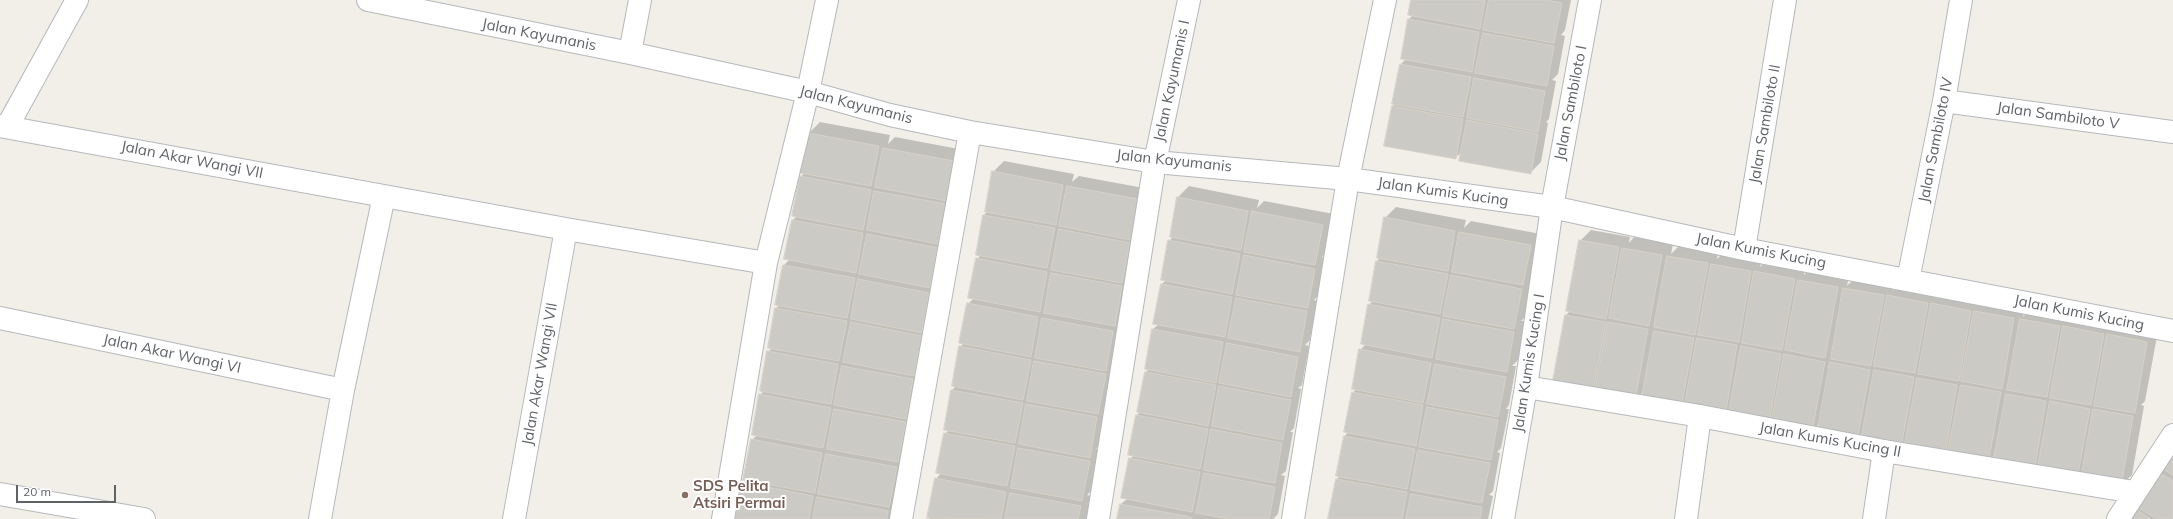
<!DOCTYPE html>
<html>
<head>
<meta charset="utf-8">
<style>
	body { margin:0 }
	#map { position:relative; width:2173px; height:519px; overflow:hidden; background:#f1efe8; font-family:Mulish,sans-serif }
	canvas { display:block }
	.scale { position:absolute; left:16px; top:485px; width:100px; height:18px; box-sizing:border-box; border:2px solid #5f6368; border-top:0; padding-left:5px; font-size:12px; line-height:14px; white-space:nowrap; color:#5f6368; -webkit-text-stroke:3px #fff; paint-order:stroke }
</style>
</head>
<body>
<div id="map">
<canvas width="2173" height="519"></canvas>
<div class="scale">20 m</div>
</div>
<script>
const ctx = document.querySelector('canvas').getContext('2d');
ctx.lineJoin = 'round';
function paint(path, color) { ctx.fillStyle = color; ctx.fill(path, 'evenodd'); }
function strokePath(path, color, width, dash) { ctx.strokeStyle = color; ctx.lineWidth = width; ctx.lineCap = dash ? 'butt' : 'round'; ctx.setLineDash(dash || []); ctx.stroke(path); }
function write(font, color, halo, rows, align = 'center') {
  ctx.font = font + ' Mulish,sans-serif'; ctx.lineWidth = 4; ctx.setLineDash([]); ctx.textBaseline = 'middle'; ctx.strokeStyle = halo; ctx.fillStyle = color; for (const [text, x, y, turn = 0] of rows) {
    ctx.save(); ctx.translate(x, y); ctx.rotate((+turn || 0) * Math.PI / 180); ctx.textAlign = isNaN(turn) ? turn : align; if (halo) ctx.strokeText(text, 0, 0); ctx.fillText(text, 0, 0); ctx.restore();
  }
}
const shadow = new Path2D(`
	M1412,0H1571L1565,30L1561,35L1565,36L1558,74L1552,80L1556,81L1549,119L1546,122L1548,123L1541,162L1530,173L1462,152L1455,158L1393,106L1396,103H1393L1401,64L1406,59L1402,58L1409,19L1413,15Z
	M820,122L890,135L888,144L895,137L964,150L895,519H736L743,483L747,479L752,440L757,435L760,395L764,391L768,352L772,348L769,347L776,308L780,305L784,265L790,259L793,220L797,216L801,177L805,172L809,133Z
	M1004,161L1074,174L1072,182L1079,176L1149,189L1109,402L1105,406L1108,407L1100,445L1096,449L1100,450L1093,489L1087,495L1091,496L1087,519H930L936,479L941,473L945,434L949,430L945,429L952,390L956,386L960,347L964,343L968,304L974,298L977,259L981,255L984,215L988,211L993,172Z
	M1189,186L1259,200L1257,208L1264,201L1334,214L1326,253L1322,257L1325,258L1318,296L1314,300L1317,301L1310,340L1305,345L1309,346L1302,385L1298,388L1301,389L1294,428L1290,432H1293L1286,471L1281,475L1285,476L1278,514L1273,519H1118L1121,504L1127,499L1130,459L1134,455L1137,415L1141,411L1145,373L1149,369L1146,368L1153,329L1159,324L1155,323L1162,284L1166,280L1169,241L1173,237L1178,197Z
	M1396,207L1466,220L1464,228L1471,221L1541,234L1534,273L1530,277L1533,278L1525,317L1521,321H1525L1518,360L1512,366H1516L1509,405L1506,409H1509L1501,448L1497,452L1500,453L1493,491L1489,495L1493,496L1488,519H1333L1337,479L1341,475H1337L1345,436L1348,432L1353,393L1356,389L1360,350L1366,344L1369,305L1373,301L1377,261L1381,257L1385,218Z
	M1591,230L1630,237L1629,243L1634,237L1673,244L1671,254L1679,246L1718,253L1717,259L1723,253L1762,260L1760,267L1766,261L1805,268L1804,275L1810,269L1849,276L1847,286L1855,278L1894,285L1893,291L1899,285L1938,292L1937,299L1943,293L1982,300L1981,305L1986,300L2025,307L2023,317L2032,308L2158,331L2145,401L2141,405L2144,406L2132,475L2120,486L2033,471L1996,454L1988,462L1944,455L1907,441L1901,447L1863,433L1857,440L1820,423L1812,431L1768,423L1730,409L1724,415L1681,408L1644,391L1635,400L1593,392L1566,315L1570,311L1580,241Z
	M2173,447V519H2128Z`);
const building = new Path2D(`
	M1411,0H1485L1480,29L1408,15Z
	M1489,0H1546L1562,3L1554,43L1483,30Z
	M1408,19L1479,32L1472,72L1401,59Z
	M1483,33L1554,46L1547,86L1475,73Z
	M1400,64L1471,77L1463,117L1392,104Z
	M1474,78L1545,91L1538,132L1467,118Z
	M1392,106L1463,119L1456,159L1384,146Z
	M1467,120L1538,134L1531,174L1459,161Z
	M808,133L879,146L871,186L800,173Z
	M883,148L954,161L947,201L875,187Z
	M992,171L1063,185L1056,225L985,212Z
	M800,176L871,190L863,230L792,216Z
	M1067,186L1138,199L1131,240L1059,226Z
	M874,191L946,204L938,244L867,230Z
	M1177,197L1248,211L1241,250L1170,237Z
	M1252,211L1323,225L1315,265L1244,252Z
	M983,215L1055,228L1047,268L976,255Z
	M1384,217L1455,231L1448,271L1377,258Z
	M792,220L863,233L856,273L784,259Z
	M1059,229L1130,243L1122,283L1051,270Z
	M1459,232L1531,245L1523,285L1452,272Z
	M867,234L938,248L930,288L859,274Z
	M1168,240L1240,254L1232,294L1161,280Z
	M1579,240L1619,247L1606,319L1566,311Z
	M1622,248L1662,255L1649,326L1609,318Z
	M1244,255L1315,269L1308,308L1236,295Z
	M1667,256L1708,263L1695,335L1654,327Z
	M976,258L1047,272L1040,312L968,298Z
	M1376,261L1448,274L1440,314L1369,301Z
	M1711,264L1751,271L1739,342L1698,335Z
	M783,265L855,278L847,318L775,305Z
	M1754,271L1795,279L1782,350L1742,343Z
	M1051,273L1122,286L1115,326L1044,313Z
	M1451,275L1522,289L1514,329L1443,316Z
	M858,279L929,293L922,333L851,319Z
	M1798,280L1838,287L1825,358L1785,350Z
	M1161,284L1232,297L1225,337L1153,324Z
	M1843,288L1884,295L1871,366L1831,359Z
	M1887,295L1928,303L1915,373L1874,366Z
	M1236,298L1307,311L1300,352L1228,338Z
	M967,303L1038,317L1031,357L959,343Z
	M1931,303L1971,311L1959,381L1918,374Z
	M1368,304L1440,318L1432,358L1361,344Z
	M775,308L847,321L839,361L768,348Z
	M1974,311L2014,318L2002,389L1961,381Z
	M1565,315L1606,322L1593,393L1552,386Z
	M1042,318L1113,331L1106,371L1035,358Z
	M1443,319L1514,332L1507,372L1436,359Z
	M2020,319L2060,326L2047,397L2007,390Z
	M851,322L922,336L914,376L843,362Z
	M1608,322L1648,329L1635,401L1595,393Z
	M2063,326L2104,334L2091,405L2050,398Z
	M1152,329L1223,342L1216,383L1145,369Z
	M1654,331L1694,338L1681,409L1641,402Z
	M2107,334L2147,342L2135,413L2094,406Z
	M1697,338L1737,345L1725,416L1684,409Z
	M1227,343L1298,357L1291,397L1219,383Z
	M959,346L1031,360L1023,400L952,386Z
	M1741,346L1781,354L1769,424L1728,417Z
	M1359,349L1431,363L1423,403L1352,389Z
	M767,351L838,364L831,404L760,391Z
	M1784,354L1825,362L1812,432L1771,425Z
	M1034,361L1106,374L1098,414L1027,401Z
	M1830,362L1870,370L1857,441L1817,434Z
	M1435,364L1506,377L1498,417L1427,404Z
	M842,366L913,379L906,419L834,405Z
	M1874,370L1914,377L1901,448L1861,441Z
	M1145,372L1216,385L1208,426L1137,412Z
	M1917,378L1957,385L1945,456L1904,449Z
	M1961,385L2001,392L1988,464L1947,456Z
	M1219,386L1291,400L1283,440L1212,426Z
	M951,390L1023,403L1015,443L944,430Z
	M1352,392L1423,405L1416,446L1344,432Z
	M759,394L831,408L823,448L752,435Z
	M2006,394L2046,401L2034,472L1993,464Z
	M2050,401L2090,409L2077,479L2037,472Z
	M1026,404L1097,417L1090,458L1019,444Z
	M1427,407L1498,420L1491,460L1419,447Z
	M834,409L906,422L898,462L827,449Z
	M2093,409L2133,416L2121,487L2081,480Z
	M1136,415L1208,429L1200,469L1128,455Z
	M1211,429L1282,443L1275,483L1204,470Z
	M944,433L1015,446L1007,486L936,473Z
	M1344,436L1415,449L1407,489L1336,476Z
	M751,439L822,453L815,493L743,480Z
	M2173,445V475L2160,467Z
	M1018,448L1090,461L1082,501L1011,488Z
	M1418,450L1490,463L1482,503L1411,490Z
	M826,454L897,467L889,507L818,494Z
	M1129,458L1200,472L1192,512L1121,498Z
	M2157,471L2173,481V519H2157L2135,506Z
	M1204,473L1275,487L1269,519H1228L1196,513Z
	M935,478L1006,492L1001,519L927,518Z
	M1336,479L1407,492L1402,519H1328Z
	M742,482L813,496L809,519H735Z
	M1010,493L1081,506L1078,519H1005Z
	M1411,494L1482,507L1480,519H1406Z
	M817,497L888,511L887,519H813Z
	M1120,504L1191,517V519H1117Z
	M2134,508L2151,519H2127Z`);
const minor = new Path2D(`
	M368,0L630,53L808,92L890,115L970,132L1155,162L1348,179L1552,207L1744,249L2173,331
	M630,53L640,0
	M1944,101L2173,132
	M0,126L384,196L343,390L320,519
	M7,127L77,0
	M384,196L566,229L514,519
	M566,229L766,263
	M1744,249L1785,0
	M1908,280L1944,101L1961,0
	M0,318L343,390
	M1526,387L1700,416L1884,451L2134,492
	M0,494L144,519
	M723,519L766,263L808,92L827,0
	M901,519L970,132
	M1098,519L1155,162L1189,0
	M1293,519L1348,179L1385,0
	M1503,519L1526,387L1552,207L1590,0
	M1686,519L1700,416
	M1874,519L1884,451
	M2118,519L2173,435`);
const markers = [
	[685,495,4,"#8d6e63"]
];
const streetNames = [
	["Jalan Kayumanis",539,35,11],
	["Jalan Kayumanis I",1172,81,-78],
	["Jalan Sambiloto I",1571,103,-79],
	["Jalan Kayumanis",856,105,14],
	["Jalan Sambiloto V",2058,116,8],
	["Jalan Sambiloto II",1765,124,-80],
	["Jalan Sambiloto IV",1936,140,-79],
	["Jalan Akar Wangi VII",192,160,11],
	["Jalan Kayumanis",1174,161,6],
	["Jalan Kumis Kucing",1443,192,8],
	["Jalan Kumis Kucing",1761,251,11],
	["Jalan Kumis Kucing",2079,313,11],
	["Jalan Akar Wangi VI",172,354,12],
	["Jalan Kumis Kucing I",1529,363,-81],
	["Jalan Akar Wangi VII",540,374,-80],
	["Jalan Kumis Kucing II",1830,440,10]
];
const educationNames = [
	["SDS Pelita",693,486],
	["Atsiri Permai",693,503]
];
paint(shadow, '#0003');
paint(building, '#cccac5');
strokePath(building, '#d6d1c6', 1);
strokePath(minor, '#b5b8bc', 24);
strokePath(minor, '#fff', 22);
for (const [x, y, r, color] of markers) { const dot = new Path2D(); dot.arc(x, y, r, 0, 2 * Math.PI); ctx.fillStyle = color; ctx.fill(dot); strokePath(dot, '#fff', 1.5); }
write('15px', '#5f6368', '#fff', streetNames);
write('bold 15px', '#785e54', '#fff', educationNames, 'left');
</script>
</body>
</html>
